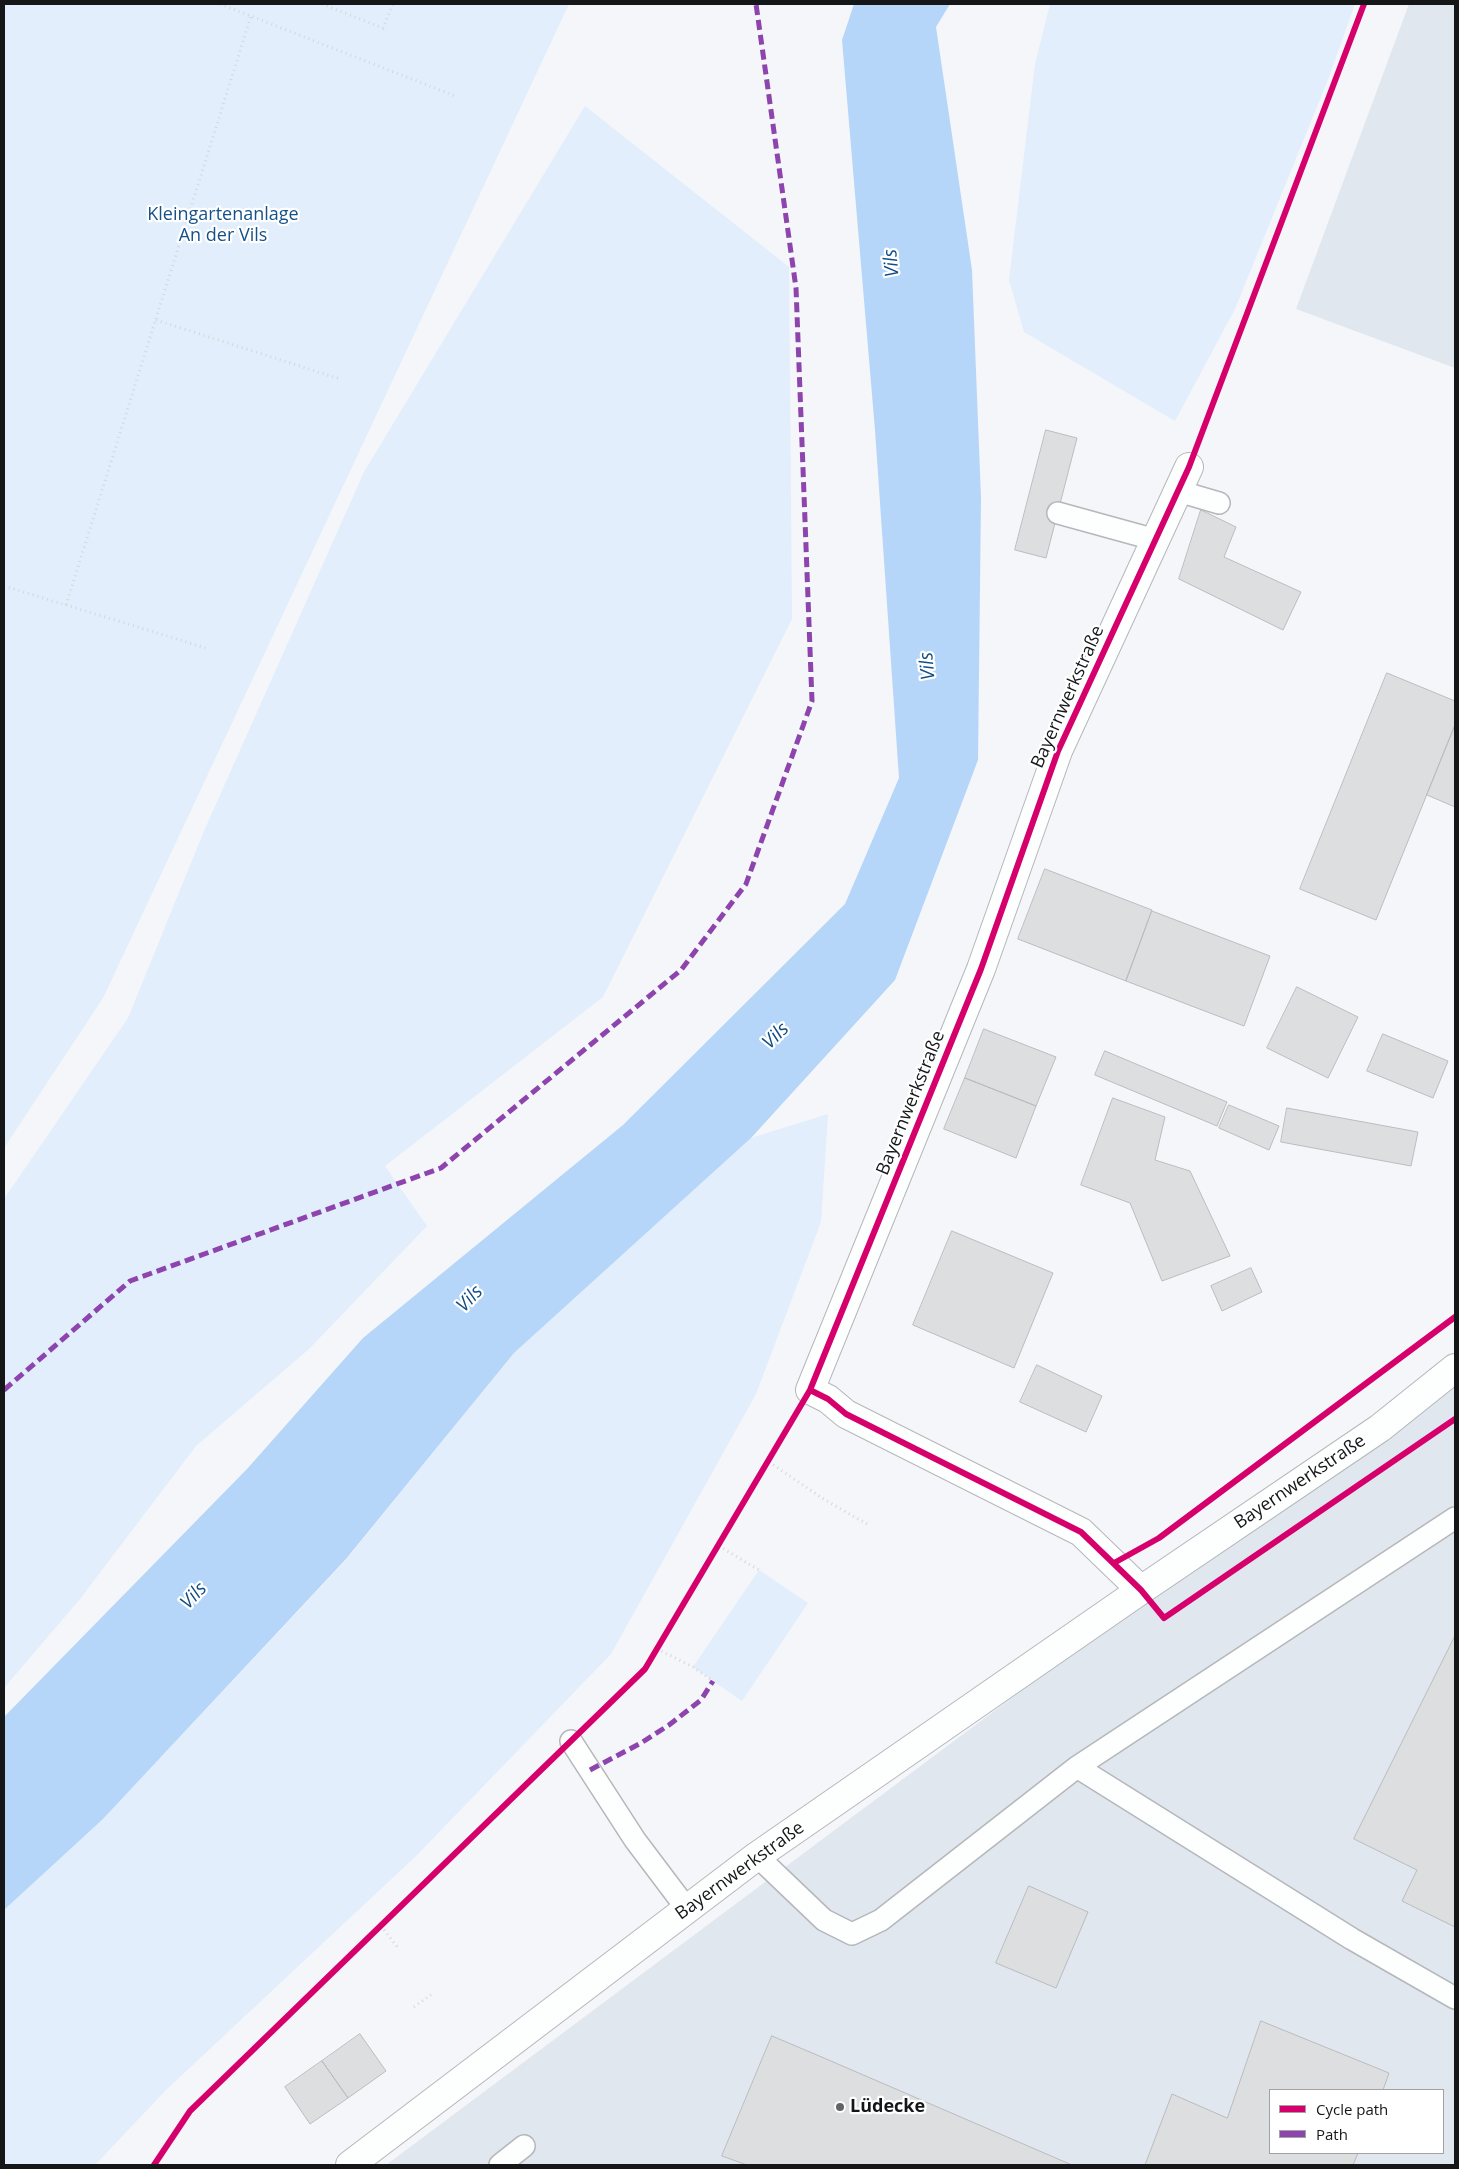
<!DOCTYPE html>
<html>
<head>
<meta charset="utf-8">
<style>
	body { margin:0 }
	#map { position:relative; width:1459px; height:2169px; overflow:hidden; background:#f4f6f9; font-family:"Open Sans",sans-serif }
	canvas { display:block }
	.frame { position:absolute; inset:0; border:5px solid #141618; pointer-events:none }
	.legend { position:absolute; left:1269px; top:2089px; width:175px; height:65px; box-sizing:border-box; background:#fff; border:1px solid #a1a2a3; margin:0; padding:6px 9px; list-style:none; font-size:15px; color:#141618 }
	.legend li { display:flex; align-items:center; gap:10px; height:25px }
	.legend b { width:25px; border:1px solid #a1a2a3 }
</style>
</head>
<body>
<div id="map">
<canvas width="1459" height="2169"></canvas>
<div class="frame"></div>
<ul class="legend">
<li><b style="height:6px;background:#d6006c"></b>Cycle path</li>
<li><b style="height:6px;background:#8e44ad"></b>Path</li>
</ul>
</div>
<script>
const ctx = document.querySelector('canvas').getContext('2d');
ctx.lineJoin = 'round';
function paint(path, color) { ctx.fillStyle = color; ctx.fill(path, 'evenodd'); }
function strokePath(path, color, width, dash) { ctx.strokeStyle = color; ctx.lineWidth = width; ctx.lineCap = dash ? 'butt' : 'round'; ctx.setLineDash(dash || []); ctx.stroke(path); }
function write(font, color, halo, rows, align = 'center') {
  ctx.font = font + ' "Open Sans",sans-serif'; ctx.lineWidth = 4.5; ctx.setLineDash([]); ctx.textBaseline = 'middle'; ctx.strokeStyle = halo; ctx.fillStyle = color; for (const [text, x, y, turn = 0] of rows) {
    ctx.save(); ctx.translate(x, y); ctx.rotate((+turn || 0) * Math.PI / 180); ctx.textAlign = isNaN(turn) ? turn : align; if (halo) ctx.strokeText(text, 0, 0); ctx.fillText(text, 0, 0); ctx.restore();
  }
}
const built = new Path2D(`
	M1409,4H1455V368L1296,309Z
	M1455,1367V2165H386ZM1270,2090H1443V2153H1270Z`);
const green = new Path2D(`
	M4,4H569L103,998L4,1148Z
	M1050,4H1355L1329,77L1235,309L1175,421L1024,332L1009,280L1035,64Z
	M585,106L789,267L792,619L603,997L385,1166L427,1226L309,1349L196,1446L80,1599L4,1688V1199L128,1018L204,831L364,472Z
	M828,1114L821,1222L756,1394L611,1654L416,1856L166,2090L95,2165H4V1910L103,1819L346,1560L514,1353L751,1138Z
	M759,1570L808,1603L742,1701L693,1667Z`);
const water = new Path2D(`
	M854,4H950L936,27L972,270L981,498L978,760L895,980L751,1138L514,1353L346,1559L103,1819L4,1910V1717L247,1469L363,1338L623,1125L845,904L899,778L875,430L842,40Z`);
const building = new Path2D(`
	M1046,430L1077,438L1046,558L1015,550Z
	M1201,510L1236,527L1224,557L1301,592L1283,630L1179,579Z
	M1387,673L1455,701V725L1376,920L1300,889Z
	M1455,725V807L1427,795Z
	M1045,869L1152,910L1126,981L1018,939Z
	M1152,911L1270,956L1244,1026L1126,981Z
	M1297,987L1358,1017L1328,1078L1267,1048Z
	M984,1029L1056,1057L1036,1106L965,1078Z
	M1383,1034L1448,1061L1433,1098L1367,1071Z
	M1105,1051L1227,1102L1217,1126L1095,1075Z
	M965,1078L1036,1106L1016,1158L944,1129Z
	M1113,1098L1165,1117L1155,1160L1190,1171L1230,1256L1162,1281L1130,1203L1081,1185Z
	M1229,1105L1279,1126L1269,1150L1219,1128Z
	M1287,1108L1418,1132L1411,1166L1281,1142Z
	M952,1231L1053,1273L1014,1368L913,1325Z
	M1251,1268L1262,1292L1222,1311L1211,1286Z
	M1037,1365L1102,1396L1086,1432L1020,1402Z
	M1455,1636V1927L1402,1901L1417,1870L1354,1839Z
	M1029,1886L1088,1912L1056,1988L996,1963Z
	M1261,2021L1389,2073L1383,2090H1270V2153H1358L1353,2165H1145L1172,2094L1227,2118Z
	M360,2034L386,2071L348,2098L322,2061Z
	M772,2036L824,2058L1072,2165H747L722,2156Z
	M322,2061L348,2098L310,2124L285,2087Z`);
const path = new Path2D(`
	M220,4L455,96
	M322,4L383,28L393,4
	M156,320L340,379
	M1201,436L1364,4
	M4,586L66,605L251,16
	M66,605L209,649
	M769,1462L825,1500L869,1525
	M719,1546L759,1570
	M657,1649L693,1667L713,1681
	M381,1926L398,1948
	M414,2007L432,1994`);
const lane = new Path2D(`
	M1178,491L1219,503
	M1058,513L1156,540
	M571,1741L635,1840L687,1909
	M1077,1767L1352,1939L1455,1998
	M757,1856L824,1920L852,1934L881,1920L1077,1767L1455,1518
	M500,2165L524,2146`);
const street = new Path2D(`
	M1141,1590L1081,1532L846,1414L828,1399L810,1390L981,969L1058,751L1189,467`);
const secondary = new Path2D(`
	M350,2165L757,1856L1141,1590L1380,1428L1455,1368`);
const quiet = new Path2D(`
	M4,1390L130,1281L441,1168L681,970L746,884L812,701L796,288L756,4
	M590,1770L641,1743L669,1725L701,1700L713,1681`);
const cycleway = new Path2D(`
	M810,1390L828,1399L846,1414L1081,1532L1141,1590L1164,1618L1455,1419
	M1114,1563L1159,1538L1455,1317
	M154,2165L190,2111L645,1669L810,1390L981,969L1058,751L1189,467L1364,4`);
const markers = [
	[840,2107,5,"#626467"]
];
const parkNames = [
	["Kleingartenanlage",223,215],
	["An der Vils",223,236]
];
const streetNames = [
	["Bayernwerkstraße",1068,697,-66],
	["Bayernwerkstraße",911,1103,-68],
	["Bayernwerkstraße",1300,1482,-34],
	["Bayernwerkstraße",740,1871,-36]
];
const poiNames = [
	["Lüdecke",850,2107]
];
const waterNames = [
	["Vils",892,263,-95],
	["Vils",928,666,-95],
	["Vils",776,1036,-45],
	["Vils",470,1299,-47],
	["Vils",194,1596,-47]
];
paint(built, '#e1e7ef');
paint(green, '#e2eefc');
paint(water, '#b5d6f9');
paint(building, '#dcdee0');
strokePath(building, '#babcbf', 1);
strokePath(lane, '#b5b7ba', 24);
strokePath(street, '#b5b7ba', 30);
strokePath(secondary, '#b5b7ba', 30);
strokePath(path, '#d5d7d7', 3, [1, 4]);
strokePath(lane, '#fdfefe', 21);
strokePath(street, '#fdfefe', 28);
strokePath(secondary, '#fdfefe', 28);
strokePath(quiet, '#8e44ad', 5, [10, 5]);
strokePath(cycleway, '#d6006c', 6);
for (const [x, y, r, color] of markers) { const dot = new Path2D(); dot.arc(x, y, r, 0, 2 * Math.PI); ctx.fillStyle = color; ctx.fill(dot); strokePath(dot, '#fff', 2); }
write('18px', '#165189', '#fff', parkNames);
write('18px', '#141618', '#fff', streetNames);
write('bold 18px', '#141618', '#fff', poiNames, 'left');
write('italic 19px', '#104d84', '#fff', waterNames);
</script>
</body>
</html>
